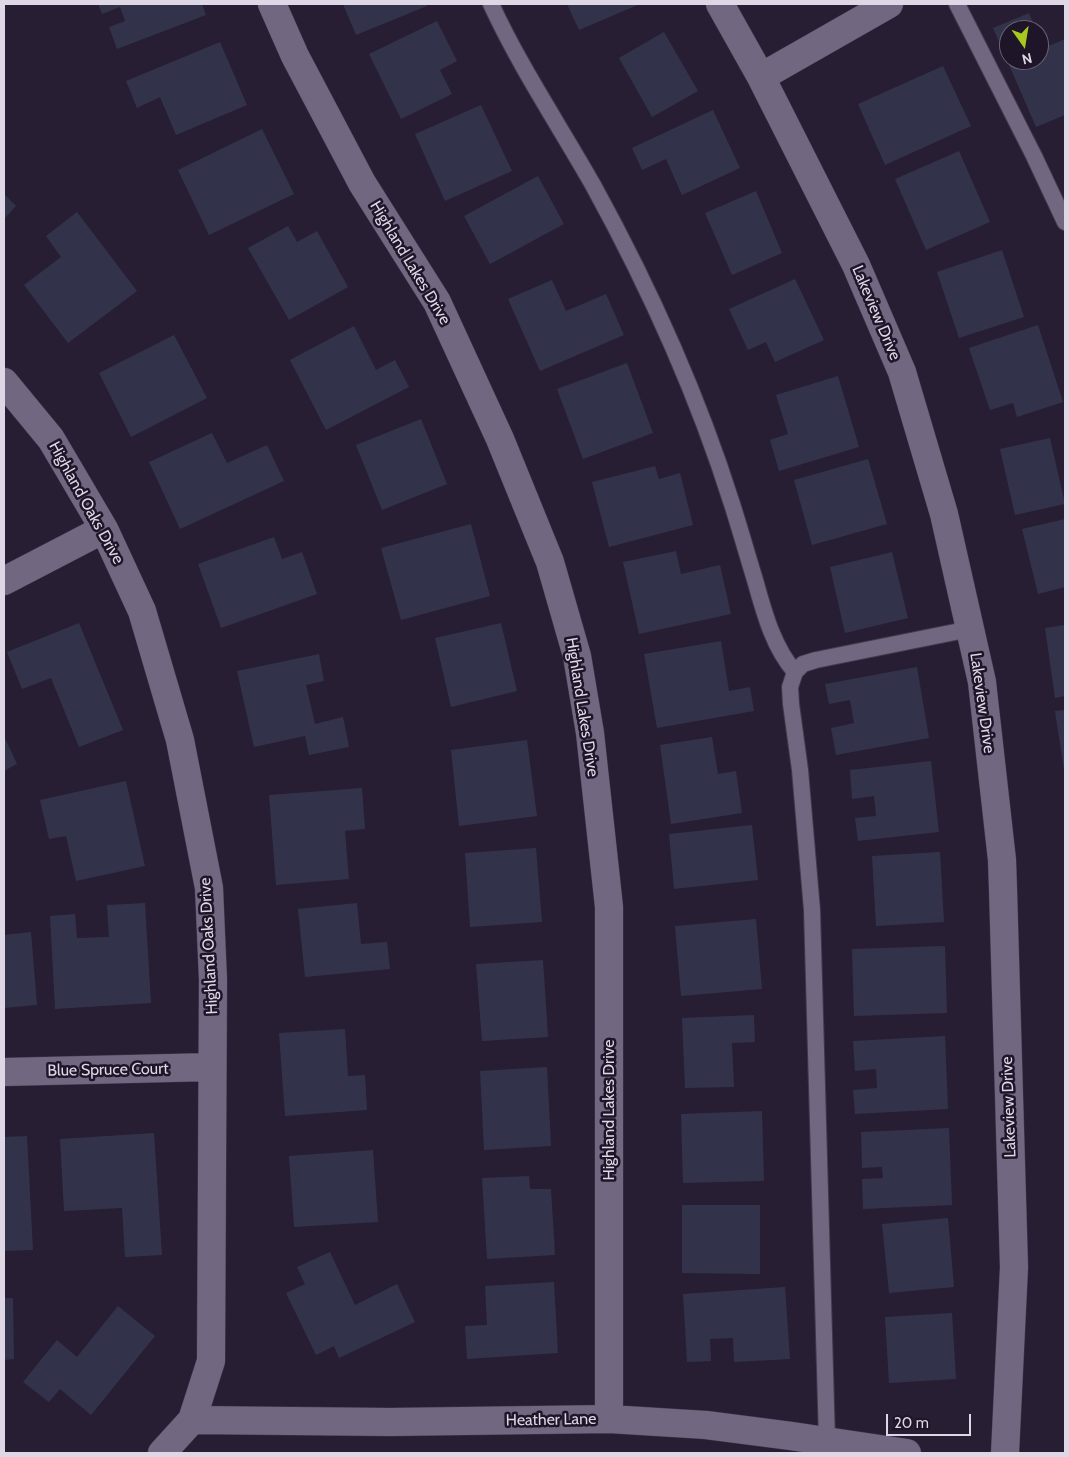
<!DOCTYPE html>
<html>
<head>
<meta charset="utf-8">
<style>
	body { margin:0 }
	#map { position:relative; width:1069px; height:1457px; overflow:hidden; background:#271e33; font-family:Cabin,sans-serif }
	canvas { display:block }
	.frame { position:absolute; inset:0; border:5px solid #ddd7e6; pointer-events:none }
	.north { position:absolute; left:999px; top:20px; width:50px; height:50px; box-sizing:border-box; background:#1e1529; border:1px solid #6a6375; border-radius:50%; rotate:167deg; font-size:14px; font-weight:700; line-height:20px; text-align:center; color:#ddd7e6 }
	.north::after { content:''; display:block; margin:auto; width:18px; height:22px; background:#a7c81f; clip-path:polygon(50% 0,100% 100%,50% 72%,0 100%) }
	.scale { position:absolute; left:886px; top:1414px; width:85px; height:22px; box-sizing:border-box; border:2px solid #ddd7e6; border-top:0; padding-left:6px; font-size:15px; line-height:18px; white-space:nowrap; color:#ddd7e6; -webkit-text-stroke:4px #1e1529; paint-order:stroke }
</style>
</head>
<body>
<div id="map">
<canvas width="1069" height="1457"></canvas>
<div class="frame"></div>
<div class="north">N</div>
<div class="scale">20 m</div>
</div>
<script>
const ctx = document.querySelector('canvas').getContext('2d');
ctx.lineJoin = 'round';
function paint(path, color) { ctx.fillStyle = color; ctx.fill(path, 'evenodd'); }
function strokePath(path, color, width, dash) { ctx.strokeStyle = color; ctx.lineWidth = width; ctx.lineCap = dash ? 'butt' : 'round'; ctx.setLineDash(dash || []); ctx.stroke(path); }
function write(font, color, halo, rows, align = 'center') {
  ctx.font = font + ' Cabin,sans-serif'; ctx.lineWidth = 5; ctx.setLineDash([]); ctx.textBaseline = 'middle'; ctx.strokeStyle = halo; ctx.fillStyle = color; for (const [text, x, y, turn = 0] of rows) {
    ctx.save(); ctx.translate(x, y); ctx.rotate((+turn || 0) * Math.PI / 180); ctx.textAlign = isNaN(turn) ? turn : align; if (halo) ctx.strokeText(text, 0, 0); ctx.fillText(text, 0, 0); ctx.restore();
  }
}
const building = new Path2D(`
	M98,4H202L206,15L117,49L109,27L125,21L120,7L102,14Z
	M343,4H427V6L356,35Z
	M567,4H640L579,30Z
	M1029,13L1036,30H1009V60H1039V36L1044,48L1065,39V115L1036,127L993,28Z
	M437,21L457,61L440,70L452,94L401,119L369,54Z
	M664,32L698,91L652,117L619,58Z
	M220,42L247,105L176,135L160,97L137,108L126,81Z
	M943,66L971,126L885,165L858,104Z
	M481,105L512,171L445,201L415,134Z
	M713,110L740,168L682,195L666,159L642,170L632,148Z
	M262,129L294,194L209,235L178,170Z
	M959,151L990,222L926,250L895,179Z
	M538,176L564,224L490,264L464,216Z
	M756,191L782,253L732,275L705,213Z
	M4,194L16,206L4,219Z
	M77,212L137,291L68,343L24,285L61,257L46,236Z
	M288,226L297,242L317,231L348,287L289,320L248,248Z
	M1002,250L1024,317L959,338L937,272Z
	M795,279L824,340L775,362L766,342L748,350L729,309Z
	M552,280L566,311L606,294L624,335L540,371L508,299Z
	M1038,325L1063,402L1017,417L1013,403L990,410L969,348Z
	M354,326L376,370L395,360L409,387L326,430L290,360Z
	M174,335L207,398L131,437L99,373Z
	M627,363L653,433L583,459L557,389Z
	M838,376L859,447L779,471L770,440L788,434L776,395Z
	M421,419L447,484L382,510L356,445Z
	M212,433L227,463L267,445L284,481L180,529L149,462Z
	M1050,438L1065,504L1015,515L1000,449Z
	M868,459L887,524L812,545L794,480Z
	M655,466L659,479L680,473L693,525L609,547L592,482Z
	M1065,519V587L1038,594L1022,529Z
	M471,524L490,596L401,620L381,548Z
	M274,537L282,559L302,552L317,594L221,628L198,564Z
	M676,551L681,574L720,565L731,614L639,634L623,562Z
	M892,552L908,618L845,633L830,567Z
	M79,623L123,730L79,747L51,678L22,689L7,652Z
	M501,623L517,691L451,707L435,638Z
	M1065,625V696L1055,698L1045,628Z
	M721,641L729,691L750,687L754,711L657,728L644,654Z
	M319,654L324,681L306,685L315,724L343,717L349,747L309,755L305,736L254,747L237,671Z
	M917,667L929,738L836,755L831,728L854,723L850,700L829,704L825,684Z
	M1065,710V770H1064L1055,711Z
	M4,736L17,764L4,771Z
	M712,737L718,774L736,771L742,813L671,824L660,745Z
	M527,740L537,816L459,826L451,750Z
	M931,761L939,832L858,841L855,818L876,816L874,796L852,799L850,770Z
	M126,781L145,866L76,881L66,836L49,839L40,800Z
	M362,788L365,829L345,831L349,879L276,885L269,795Z
	M752,825L758,880L674,889L669,834Z
	M536,848L542,922L470,927L465,853Z
	M940,852L944,922L876,926L872,856Z
	M145,903L151,1003L55,1009L50,916L75,914L77,938L109,937L107,905Z
	M357,903L361,944L387,942L390,969L305,977L298,909Z
	M756,919L762,989L681,996L675,926Z
	M31,932L37,1005L4,1008V935Z
	M945,946L947,1013L854,1016L852,949Z
	M543,960L548,1037L482,1041L476,964Z
	M754,1015L755,1042L732,1043L734,1087L685,1088L682,1018Z
	M345,1029L348,1076L365,1075L367,1110L285,1116L279,1033Z
	M945,1036L948,1109L855,1114L853,1090L877,1088L876,1069L855,1071L853,1041Z
	M547,1067L551,1146L484,1150L480,1071Z
	M762,1111L764,1181L683,1183L681,1114Z
	M949,1128L952,1205L863,1209L862,1179L883,1178L882,1167L862,1168L861,1132Z
	M154,1133L162,1255L125,1257L122,1208L64,1211L60,1139Z
	M27,1136L33,1250L4,1251V1137Z
	M373,1150L378,1222L294,1227L289,1156Z
	M529,1176L530,1189H551L555,1255L487,1259L482,1178Z
	M682,1205H760V1274L682,1273Z
	M948,1218L954,1287L889,1293L882,1224Z
	M330,1252L355,1305L397,1284L415,1322L339,1358L334,1346L316,1355L286,1293L305,1284L297,1267Z
	M554,1282L558,1353L467,1359L465,1326L487,1325L485,1286Z
	M785,1287L790,1359L734,1362L733,1338L710,1339L711,1361L687,1362L683,1294Z
	M4,1298H13L14,1359L4,1360Z
	M118,1306L155,1336L91,1415L60,1389L49,1402L23,1382L57,1340L77,1357Z
	M952,1313L956,1379L889,1383L885,1317Z`);
const service = new Path2D(`
	M491,4C520,67 559,125 593,185C649,287 697,393 732,504C740,529 747,554 755,580C764,612 773,647 795,672
	M957,4L1034,156L1065,222
	M827,1441L812,910L800,770L791,704L790,687L795,672L803,664L816,660L970,629`);
const minor = new Path2D(`
	M272,4L295,56L362,183L437,302L500,439L550,562L577,656L590,733L609,907V1419
	M720,4L761,77L856,265L902,372L944,514L982,682L1002,860L1003,889L1014,1267L1005,1453
	M761,77L889,4
	M4,382L51,439L104,529L142,611L180,740L209,888L213,980L211,1361L192,1420L162,1453
	M4,581L104,529
	M4,1072L212,1067
	M192,1420L390,1422L609,1419L706,1425L791,1436L907,1453`);
const streetNames = [
	["Highland Lakes Drive",410,263,59],
	["Lakeview Drive",876,313,67],
	["Highland Oaks Drive",86,503,61],
	["Lakeview Drive",982,703,82],
	["Highland Lakes Drive",582,707,81],
	["Highland Oaks Drive",209,946,-93],
	["Blue Spruce Court",108,1070,-1],
	["Lakeview Drive",1009,1107,-92],
	["Highland Lakes Drive",609,1110,-90],
	["Heather Lane",551,1420,-1]
];
paint(building, '#32334b');
strokePath(service, '#41394b', 18);
strokePath(minor, '#41394b', 29);
strokePath(service, '#726781', 16);
strokePath(minor, '#726781', 28);
write('16px', '#ddd7e6', '#1e1529', streetNames);
</script>
</body>
</html>
